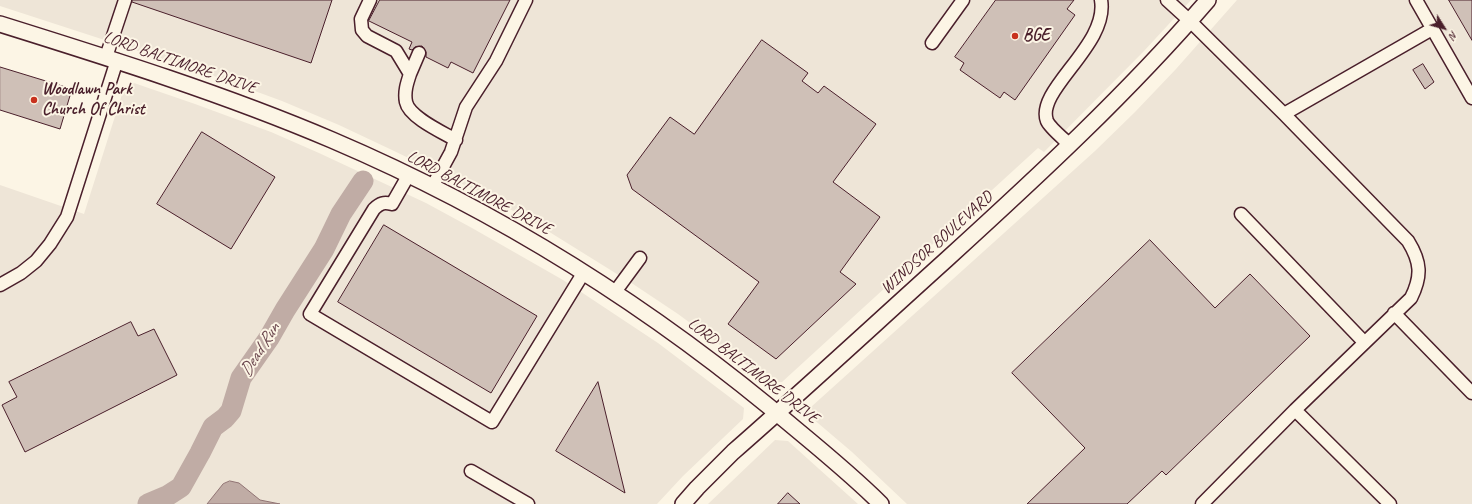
<!DOCTYPE html>
<html>
<head>
<meta charset="utf-8">
<style>
	body { margin:0 }
	#map { position:relative; width:1472px; height:504px; overflow:hidden; background:#fcf5e5; font-family:Caveat,sans-serif }
	canvas { display:block }
	.north { position:absolute; left:1424px; top:8px; width:40px; height:40px; -webkit-text-stroke:3px #fcf5e5; paint-order:stroke; rotate:127deg; font-size:11px; font-weight:700; line-height:16px; text-align:center; color:#4a1f2b }
	.north::after { content:''; display:block; margin:auto; width:14px; height:18px; background:#4a1f2b; clip-path:polygon(50% 0,100% 100%,50% 72%,0 100%) }
</style>
</head>
<body>
<div id="map">
<canvas width="1472" height="504"></canvas>
<div class="north">N</div>
</div>
<script>
const ctx = document.querySelector('canvas').getContext('2d');
ctx.lineJoin = 'round';
function paint(path, color) { ctx.fillStyle = color; ctx.fill(path, 'evenodd'); }
function strokePath(path, color, width, dash) { ctx.strokeStyle = color; ctx.lineWidth = width; ctx.lineCap = dash ? 'butt' : 'round'; ctx.setLineDash(dash || []); ctx.stroke(path); }
function write(font, color, halo, rows, align = 'center') {
  ctx.font = font + ' Caveat,sans-serif'; ctx.lineWidth = 4; ctx.setLineDash([]); ctx.textBaseline = 'middle'; ctx.strokeStyle = halo; ctx.fillStyle = color; for (const [text, x, y, turn = 0] of rows) {
    ctx.save(); ctx.translate(x, y); ctx.rotate((+turn || 0) * Math.PI / 180); ctx.textAlign = isNaN(turn) ? turn : align; if (halo) ctx.strokeText(text, 0, 0); ctx.fillText(text, 0, 0); ctx.restore();
  }
}
const built = new Path2D(`
	M0,0H1191L1144,51L1044,152L1038,148L782,382H770L678,314L633,284L543,228L485,195L392,150L339,125L282,101L203,72L0,6Z
	M1237,0H1472V504H907L852,452L812,418L811,407L1095,151L1135,112L1176,69Z
	M134,83L195,104L271,132L319,153L426,203L472,228L563,280L658,343L744,408L743,419L683,476L657,504H0V185L84,214L124,88Z
	M775,440L788,441L858,504H708Z`);
const water = new Path2D(`
	M230,481L239,483L260,500L280,504H207L223,484Z`);
const river = new Path2D(`
	M148,504L167,496L181,487L200,453L213,427L225,418L231,411L241,378L269,338L285,310L324,249L341,214L363,181`);
const building = new Path2D(`
	M132,0H332L311,63L132,2Z
	M380,0H510L473,73L451,62L448,68L426,57V52L422,46L415,47L412,50L409,49L412,42L369,21Z
	M996,0H1074L1067,9L1075,15L1015,100L1004,92L1000,98L960,70L964,63L955,57Z
	M1449,0H1472V40Z
	M762,40L808,73L802,81L818,93L824,86L876,124L833,182L880,217L840,272L856,284L776,359L728,324L759,282L632,189L627,175L670,117L694,134Z
	M1423,64L1434,82L1425,89L1413,70Z
	M0,67L72,89L60,129L0,110Z
	M202,132L275,177L231,249L157,204Z
	M384,225L537,316L491,393L338,302Z
	M1150,240L1215,308L1250,274L1310,336L1166,475L1162,471L1127,504H1027L1085,448L1012,373Z
	M131,322L138,336L154,329L177,375L25,452L2,405L17,397L9,382Z
	M598,382L625,493L556,451Z
	M788,493L800,504H778Z`);
const minor = new Path2D(`
	M370,0L361,19L362,30L367,36L396,51L410,74C407,83 404,92 406,102C409,117 442,132 456,140
	M1167,0L1190,21L1284,114L1408,241C1421,262 1422,276 1411,298L1295,410L1202,504
	M1416,0L1472,98
	M932,43L963,0
	M106,57L125,0
	M410,74L419,53
	M1284,114L1432,29
	M1070,145C1064,139 1050,128 1047,121C1035,90 1109,45 1101,0
	M408,176L392,204C384,202 380,203 374,209L310,314L492,422L584,272
	M432,187L451,152L466,107L496,61L526,0
	M1241,214L1364,342
	M0,285L21,273L36,261L50,244L67,217L117,60
	M615,292L640,258
	M1394,313L1472,393
	M1295,410L1390,504
	M471,471L528,504`);
const major = new Path2D(`
	M0,24C112,59 224,94 332,140C501,212 657,311 797,430C826,454 855,478 881,504
	M683,504L697,488L733,452C805,389 875,324 946,260C1037,177 1127,94 1208,0`);
const markers = [
	[1015,36,4,"#c8321e"],
	[34,100,4,"#c8321e"]
];
const poiNames = [
	["BGE",1023,36],
	["Woodlawn Park",42,90],
	["Church Of Christ",42,110]
];
const streetNames = [
	["LORD BALTIMORE DRIVE",180,63,19],
	["LORD BALTIMORE DRIVE",479,193,28],
	["WINDSOR BOULEVARD",937,243,-42],
	["LORD BALTIMORE DRIVE",753,371,38]
];
const waterNames = [
	["Dead Run",260,350,-58]
];
paint(built, '#eee5d7');
paint(water, '#c0aca5');
strokePath(water, '#917474', 1);
strokePath(river, '#c0aca5', 21);
paint(building, '#cfc0b7');
strokePath(building, '#4a1f2b', 1);
strokePath(minor, '#4a1f2b', 15);
strokePath(major, '#4a1f2b', 18);
strokePath(minor, '#fcf5e5', 12);
strokePath(major, '#fcf5e5', 15);
for (const [x, y, r, color] of markers) { const dot = new Path2D(); dot.arc(x, y, r, 0, 2 * Math.PI); ctx.fillStyle = color; ctx.fill(dot); strokePath(dot, '#fcf5e5', 1.5); }
write('bold 17px', '#4a1f2b', '#fcf5e5', poiNames, 'left');
write('17px', '#4a1f2b', '#fcf5e5', streetNames);
write('italic 18px', '#6d4950', '#fcf5e5', waterNames);
</script>
</body>
</html>
